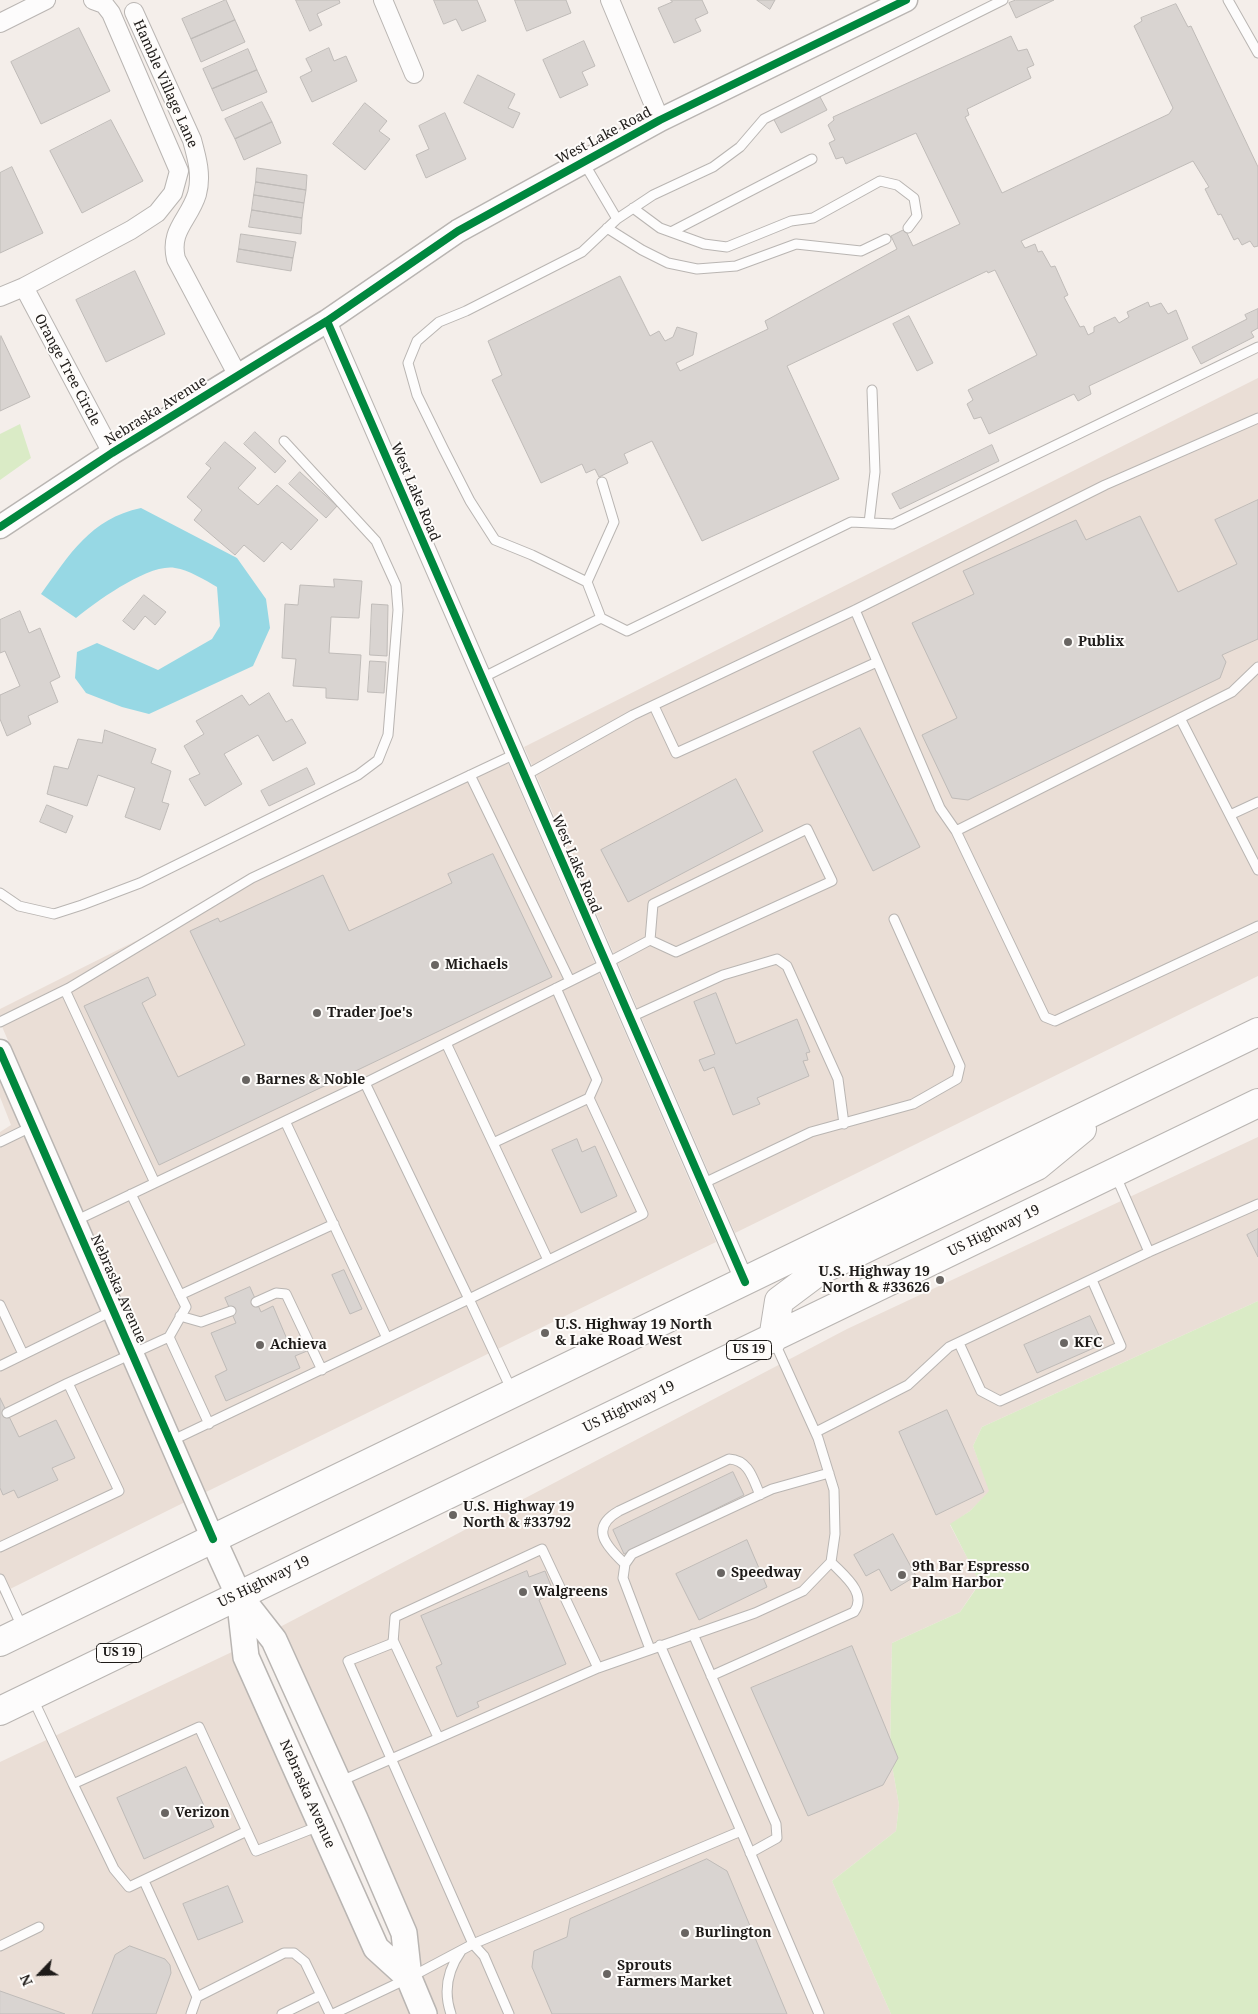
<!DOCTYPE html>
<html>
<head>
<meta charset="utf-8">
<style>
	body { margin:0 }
	#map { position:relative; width:1258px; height:2014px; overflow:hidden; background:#f4eeea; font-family:"Noto Serif",serif }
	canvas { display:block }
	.north { position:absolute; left:15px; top:1949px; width:50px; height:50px; -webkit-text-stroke:4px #fefcfa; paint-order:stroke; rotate:246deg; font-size:14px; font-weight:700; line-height:20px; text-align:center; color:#1e1b19 }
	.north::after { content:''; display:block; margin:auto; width:18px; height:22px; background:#1e1b19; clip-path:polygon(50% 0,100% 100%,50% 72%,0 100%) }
</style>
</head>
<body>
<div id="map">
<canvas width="1258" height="2014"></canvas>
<div class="north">N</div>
</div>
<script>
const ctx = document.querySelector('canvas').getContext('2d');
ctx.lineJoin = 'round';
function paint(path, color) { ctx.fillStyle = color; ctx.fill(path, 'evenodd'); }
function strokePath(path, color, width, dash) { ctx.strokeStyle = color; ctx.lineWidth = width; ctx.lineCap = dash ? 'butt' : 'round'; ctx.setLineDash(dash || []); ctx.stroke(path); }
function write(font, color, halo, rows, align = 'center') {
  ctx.font = font + ' "Noto Serif",serif'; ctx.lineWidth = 4; ctx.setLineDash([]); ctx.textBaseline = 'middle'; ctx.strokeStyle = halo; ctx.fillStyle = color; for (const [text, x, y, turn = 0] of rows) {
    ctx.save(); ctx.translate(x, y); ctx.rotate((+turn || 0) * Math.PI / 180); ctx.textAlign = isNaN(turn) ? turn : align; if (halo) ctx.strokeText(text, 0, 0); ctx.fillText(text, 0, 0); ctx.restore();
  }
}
const built = new Path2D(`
	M1258,378V976L735,1233L524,747Z
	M505,756L716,1242L204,1493L0,1022V1009Z
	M0,1076L185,1502L0,1594V1132L11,1125L0,1097Z
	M1258,1137V1301L982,1427L973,1446L990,1491L970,1511L950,1525L980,1582L960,1612L892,1643L890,1754L899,1805L896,1831L832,1881L891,2014H436L421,1980L423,1977L419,1973L278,1628L847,1329Z
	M234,1651L413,2014H0V1762Z`);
const green = new Path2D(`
	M20,424L31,458L0,480V434Z
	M1258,1301V2014H891L832,1881L896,1831L899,1805L890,1754L892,1643L960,1612L980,1583L950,1524L970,1511L989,1491L973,1446L982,1427Z`);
const water = new Path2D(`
	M141,508L237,558L266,599L270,628L253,666L149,714L122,707L86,693L75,678L77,652L97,643L158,670L212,639L220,626L217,587C205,580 189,570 175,568C149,563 96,602 76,618L41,594C70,554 90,519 141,508Z`);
const building = new Path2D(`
	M226,0L235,20L191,39L182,19Z
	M296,0H339L340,3L317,14L322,25L310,31Z
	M434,0H477L486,21L462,31L456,19L444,24Z
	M515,0H566L571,13L527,31Z
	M671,0H702L708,13L695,19L701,31L674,43L658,8L672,2Z
	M757,0H775L770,9Z
	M1016,0H1054L1016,18L1009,3Z
	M1176,4L1188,27L1191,26L1258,167V246L1254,247L1250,241L1242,245L1238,238L1234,240L1221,214L1218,215L1205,189L1209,187L1193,161L1021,241L1025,248L1035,244L1038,252L1042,251L1051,267L1055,266L1068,295L1064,297L1080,327L1084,326L1088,335L1094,332V327L1115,317L1119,323L1129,317L1127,312L1148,302L1150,307L1161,303L1168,314L1176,310L1188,339L1089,386L1091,394L1078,401L1074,394L989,434L981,417L974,419L967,404L973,400L968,390L1037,355L995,270L988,273L987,271L787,366L839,479L702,541L652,441L624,454L628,463L599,477L595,469L586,473L582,464L541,483L492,380L502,375L488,341L620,276L650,336L659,331L665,341L673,337L677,327L697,333L693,355L676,363L680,371L768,329L765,321L897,249L891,236L905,229L913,246L960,224L916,133L846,164L843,157L836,159L829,143L835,140L828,125L834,120L833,117L1011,36L1018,51L1027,49L1034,65L1027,68L1031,78L967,109L969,115L965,117L1002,193L1169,114L1173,108L1134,26L1142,21L1141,18Z
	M235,20L245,42L201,62L191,39Z
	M79,28L110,91L41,124L11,62Z
	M584,41L595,66L582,72L588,85L560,98L543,60Z
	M329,48L334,61L346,56L357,81L312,102L300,77L312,71L306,59Z
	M248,49L257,70L212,89L203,69Z
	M257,70L267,92L222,111L212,89Z
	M478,75L515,94L508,108L520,113L513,128L464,103Z
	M819,95L827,110L781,133L773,118Z
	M262,102L272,122L235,139L225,119Z
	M365,103L387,121L379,131L390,139L365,170L333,144Z
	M445,113L466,159L426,178L416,155L429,149L419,126Z
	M111,120L143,181L82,213L50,151Z
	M272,122L281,143L244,160L235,139Z
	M12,167L43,233L0,253V173Z
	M257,168L307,175L306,190L256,182Z
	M256,182L306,190L304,203L254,195Z
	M254,195L304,203L302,218L252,210Z
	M252,210L302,218L301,234L249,227Z
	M241,234L296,242L293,258L239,249Z
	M239,249L293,258L291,271L237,262Z
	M135,271L165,334L106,362L76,300Z
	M1258,309V328L1251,332L1254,337L1201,364L1192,347L1247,319L1245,315Z
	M909,316L933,363L917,371L893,324Z
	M1,336L30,397L0,411V337Z
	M255,432L286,461L275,473L244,444Z
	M225,442L256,468L238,488L258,505L277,485L318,520L291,550L282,542L264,562L244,545L235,555L194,520L202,510L187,497L211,468L206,464Z
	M992,445L999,461L900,509L892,494Z
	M300,472L337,506L326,518L289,484Z
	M1258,500V639L1222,655L1226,662L1220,678L968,800L952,798L922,735L957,718L912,623L974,594L963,571L1076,520L1086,540L1140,516L1178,592L1237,564L1215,520Z
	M334,579L362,581L359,618L331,617L329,653L361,655L358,700L326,698V688L293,686L296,659L282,658L285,604L298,605L300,585L334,587Z
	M144,595L166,612L155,625L145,616L134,630L123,621Z
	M372,604L388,605L387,656L370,655Z
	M20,611L29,633L40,628L60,677L50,682L58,702L28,716L31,724L7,736L0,719V695L20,686L5,651L0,653V620Z
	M370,661L386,662L384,693L368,692Z
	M269,693L286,722L292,719L306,743L273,761L258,735L224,754L242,784L205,806L189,779L200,774L184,746L204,734L196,721L242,695L249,705Z
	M860,728L920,847L873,871L813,752Z
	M105,730L156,749L151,763L171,771L162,802L169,804L160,830L125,817L135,788L98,775L87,806L47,794L54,766L68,769L78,739L102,743Z
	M307,768L315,784L269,806L261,791Z
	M736,779L763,831L628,902L601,850Z
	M47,805L73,816L66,833L40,822Z
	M493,854L552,977L159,1165L84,1006L148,977L156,995L142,1003L178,1077L245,1045L190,931L218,918L220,922L323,875L349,931L452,883L448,874Z
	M716,993L736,1044L797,1019L810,1052L806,1053L808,1060L803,1061L809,1076L757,1098L760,1104L733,1115L714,1067L704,1071L699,1060L715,1054L694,1002Z
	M577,1139L582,1152L595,1146L617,1196L581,1213L552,1150Z
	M1258,1229V1257L1247,1235Z
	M344,1270L362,1309L350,1314L332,1275Z
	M250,1287L261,1312L273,1306L289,1344L302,1338L307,1351L295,1356L300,1368L226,1401L215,1376L227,1370L211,1333L236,1323L225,1298Z
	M1090,1316L1103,1344L1037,1373L1024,1345Z
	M0,1398L19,1437L56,1420L75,1458L52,1468L58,1480L18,1498L14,1490L3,1495L0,1488Z
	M947,1410L984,1492L936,1515L899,1432Z
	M733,1472L744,1495L624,1554L613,1530Z
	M893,1534L916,1576L891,1591L879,1569L866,1576L854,1555Z
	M747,1540L767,1587L699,1620L676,1574Z
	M527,1571L529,1577L545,1571L554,1593L539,1600L566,1664L477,1702L479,1707L457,1717L436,1667L442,1664L421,1616Z
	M852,1646L898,1758L883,1785L808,1816L751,1688Z
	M186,1767L214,1827L144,1859L117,1798Z
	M707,1859L727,1871L787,2014H552L532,1967L534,1951L567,1937L570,1919Z
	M228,1886L243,1922L198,1940L183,1904Z
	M130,1946L165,1959L170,1965L171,1973L156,2014H92L115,1955Z
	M0,1991L65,2014H0Z`);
const service = new Path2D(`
	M1003,0L764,119L740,147L713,167L653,195L617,219L582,252L466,311L439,322L417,341L408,363L417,395L443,448L470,501L495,540L532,555L587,582L601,618L627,631L851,522L893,524L1258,347
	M1228,0L1258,53
	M584,163L617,219
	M633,208L660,228L704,244L727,247L791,221L813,218L880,181L897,185L914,198L917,216L908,228
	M607,228L642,250L668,263L697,269L736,266L796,244L861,251L886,239
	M671,232L812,159
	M869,523L875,472L872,390
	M587,582L614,522L602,482
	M855,610L940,808L956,831L1045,1017L1055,1021L1258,926
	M482,678L601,618
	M654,706L676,753L877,662
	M1180,718L1258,870
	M470,775L570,981
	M524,776L633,715L855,610L1105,485L1258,418
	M1230,815L1258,802
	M956,831L1232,692L1258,667
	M0,893L19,906L54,914L82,905L140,883L358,775L378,760L388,735L398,610L396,585L376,541L284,441
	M65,990L155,1183
	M629,1018L723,975L777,959L787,966L838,1079L844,1124
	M0,1022L69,988L252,878L515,754
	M446,1043L548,1260
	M365,1083L469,1299L643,1214L589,1098L597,1080L556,988
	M285,1121L387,1338
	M0,1142L33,1126
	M493,1143L589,1098
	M1115,1174L1149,1252
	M702,1184L811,1132L913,1104L957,1079L960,1066L894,919
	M75,1221L365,1083L605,964L650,940L676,952L832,881L807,829L653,904L650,940
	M180,1295L334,1224
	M256,1302L276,1293L286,1294L322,1370
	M0,1305L23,1354
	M180,1316L201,1322L231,1311
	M169,1337L209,1424
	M959,1343L981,1391L1000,1401L1121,1346L1092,1280
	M0,1366L112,1311
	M7,1413L68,1383
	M816,1432L908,1385L949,1347L1149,1252L1258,1204
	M171,1441L469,1299L512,1391
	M0,1547L119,1491L68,1383L169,1337L186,1307L131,1194
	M625,1564C606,1546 589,1528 619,1511L729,1459C749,1460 753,1479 760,1495
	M0,1579L23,1629
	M693,1634L776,1824L777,1838L750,1853
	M393,1640L438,1737
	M660,1645L741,1831
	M650,1649L623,1578L625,1564L632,1554L772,1489L829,1473
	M711,1676L854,1612C868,1593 843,1575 831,1562
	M33,1699L73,1784L199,1727L256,1851L319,1826
	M341,1781L598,1668
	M73,1784L114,1869L129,1887L247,1831
	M144,1881L197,1997
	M0,1946L39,1927
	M191,2014L197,1997L284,1953H294L305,1962L330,2014
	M282,2014L321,1995
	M333,2014L409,1978L473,1944L741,1831L819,2014
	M451,2014C443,1991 447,1971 461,1951
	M509,2014L484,1956L473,1944L348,1661L393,1643L395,1617L542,1549L598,1668L755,1613L803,1591L831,1562L835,1534L834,1490L818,1438L774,1341`);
const minor = new Path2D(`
	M383,0L414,74
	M610,0L660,120
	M134,12L192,140C197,158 202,176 197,194C189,220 169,230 176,259L238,376
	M0,23L46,0
	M24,287L112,453
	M0,297L24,287L131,230L157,213L173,193L179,171L111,13L104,4L93,0
	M327,321L745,1282`);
const tertiary = new Path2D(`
	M0,527L112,453L327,321L458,231L660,120L906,0
	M0,1051L213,1539`);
const secondary = new Path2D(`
	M213,1539L238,1594L274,1640L355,1819L404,1933L409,1978L424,2014
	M239,1595L246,1657L376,1948L409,1978`);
const trunk = new Path2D(`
	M773,1339L779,1301L819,1271L1037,1166L1082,1129
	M0,1642L1258,1032
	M0,1711L1258,1103`);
const cycleway = new Path2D(`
	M327,321L745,1282
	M0,527L112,453L327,321L458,231L660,120L906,0
	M0,1051L213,1539`);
const markers = [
	[1068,642,5,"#696562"],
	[435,965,5,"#696562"],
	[317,1013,5,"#696562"],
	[246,1080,5,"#696562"],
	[940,1280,5,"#696562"],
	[545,1333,5,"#696562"],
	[1064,1343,5,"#696562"],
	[260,1345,5,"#696562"],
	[453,1515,5,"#696562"],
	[721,1573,5,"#696562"],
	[902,1575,5,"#696562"],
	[523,1592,5,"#696562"],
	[165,1813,5,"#696562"],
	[685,1933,5,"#696562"],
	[607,1974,5,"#696562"]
];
const shields = [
	[749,1350,45],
	[119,1653,45]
];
const shieldNames = [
	["US 19",749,1350],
	["US 19",119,1653]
];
const streetNames = [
	["Hamble Village Lane",165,84,66],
	["West Lake Road",604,136,-28],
	["Orange Tree Circle",67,370,62],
	["Nebraska Avenue",156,411,-32],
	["West Lake Road",415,492,67],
	["West Lake Road",576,864,67],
	["US Highway 19",994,1231,-26],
	["Nebraska Avenue",118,1289,66],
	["US Highway 19",629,1407,-26],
	["US Highway 19",264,1582,-26],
	["Nebraska Avenue",307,1794,66]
];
const poiNames = [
	["Publix",1078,642],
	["Michaels",445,965],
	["Trader Joe's",327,1013],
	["Barnes & Noble",256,1080],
	["U.S. Highway 19",930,1272,"right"],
	["North & #33626",930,1288,"right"],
	["U.S. Highway 19 North",555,1325],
	["& Lake Road West",555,1341],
	["KFC",1074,1343],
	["Achieva",270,1345],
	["U.S. Highway 19",463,1507],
	["North & #33792",463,1523],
	["9th Bar Espresso",912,1567],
	["Palm Harbor",912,1583],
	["Speedway",731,1573],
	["Walgreens",533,1592],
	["Verizon",175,1813],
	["Burlington",695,1933],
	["Sprouts",617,1966],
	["Farmers Market",617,1982]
];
paint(built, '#eaded6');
paint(green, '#daebc6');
paint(water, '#97d8e4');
paint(building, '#d9d4d1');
strokePath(building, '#bfbbb8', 1);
strokePath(service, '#b9b5b2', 11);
strokePath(minor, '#b9b5b2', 20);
strokePath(tertiary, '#b9b5b2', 25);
strokePath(secondary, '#b9b5b2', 28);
strokePath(trunk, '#b9b5b2', 30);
strokePath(service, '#fdfcfc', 9);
strokePath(minor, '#fdfcfc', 18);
strokePath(tertiary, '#fdfcfc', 22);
strokePath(secondary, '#fdfcfc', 25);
strokePath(trunk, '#fdfcfc', 28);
strokePath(cycleway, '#00873e', 8);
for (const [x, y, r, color] of markers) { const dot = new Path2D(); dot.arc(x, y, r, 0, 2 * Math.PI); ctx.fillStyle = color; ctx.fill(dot); strokePath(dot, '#fefcfa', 2); }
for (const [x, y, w] of shields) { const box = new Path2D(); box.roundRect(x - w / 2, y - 9.5, w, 19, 4); ctx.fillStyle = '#fefcfa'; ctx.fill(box); strokePath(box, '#1e1b19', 1); }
write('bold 12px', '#1e1b19', null, shieldNames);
write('14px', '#1e1b19', '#fefcfa', streetNames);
write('bold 14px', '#1e1b19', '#fefcfa', poiNames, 'left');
</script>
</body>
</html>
